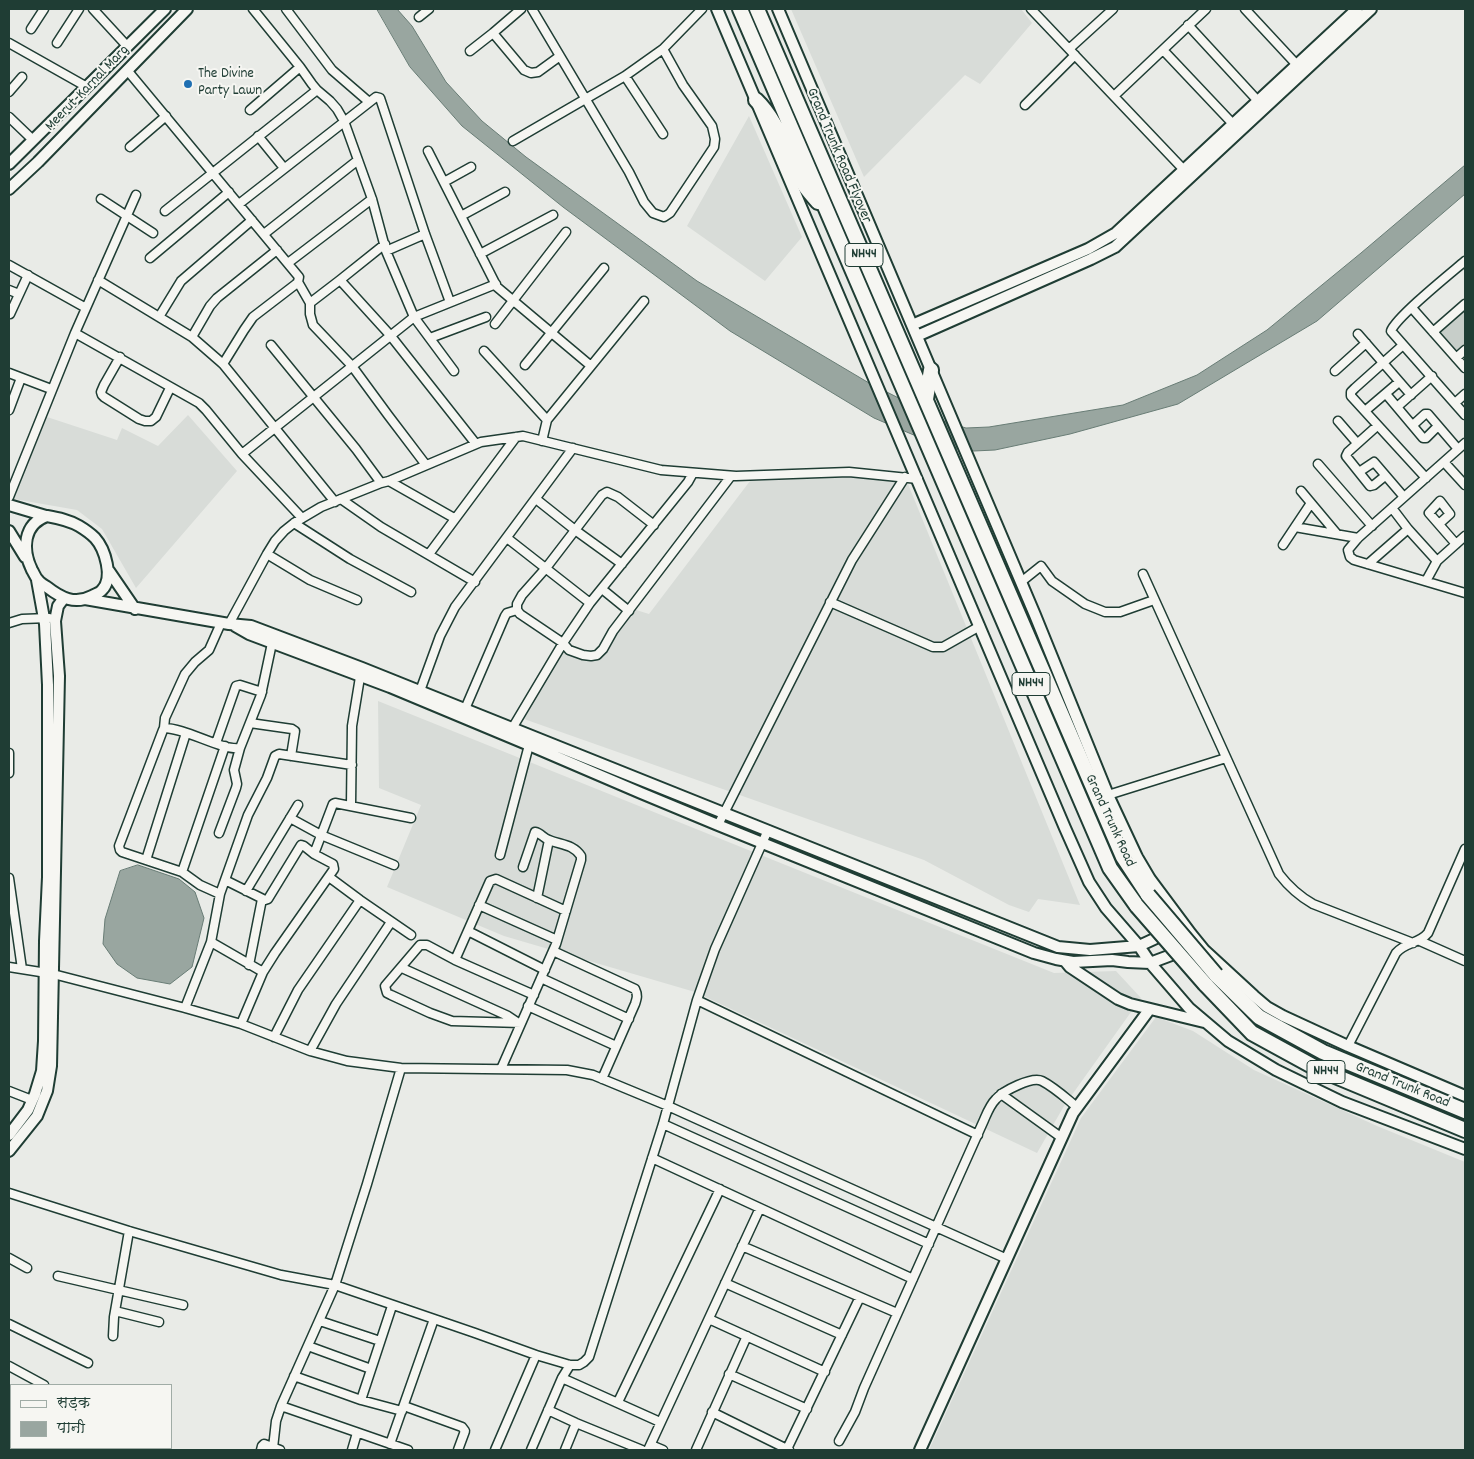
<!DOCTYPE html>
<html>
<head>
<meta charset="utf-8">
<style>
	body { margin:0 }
	#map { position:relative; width:1474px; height:1459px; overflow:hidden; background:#e9ebe7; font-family:Dekko,"Playpen Sans Deva",sans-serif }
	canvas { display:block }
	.frame { position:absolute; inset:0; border:10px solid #1f3d34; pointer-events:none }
	.legend { position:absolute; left:10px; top:1384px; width:162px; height:65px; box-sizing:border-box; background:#f6f6f2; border:1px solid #a0aca6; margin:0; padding:6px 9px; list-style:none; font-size:15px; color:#1f3d34 }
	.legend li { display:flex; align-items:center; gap:10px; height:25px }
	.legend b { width:25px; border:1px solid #a0aca6 }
</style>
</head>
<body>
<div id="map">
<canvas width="1474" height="1459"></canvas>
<div class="frame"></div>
<ul class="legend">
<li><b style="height:6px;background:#f6f6f2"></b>सड़क</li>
<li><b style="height:14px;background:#99a6a0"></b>पानी</li>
</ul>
</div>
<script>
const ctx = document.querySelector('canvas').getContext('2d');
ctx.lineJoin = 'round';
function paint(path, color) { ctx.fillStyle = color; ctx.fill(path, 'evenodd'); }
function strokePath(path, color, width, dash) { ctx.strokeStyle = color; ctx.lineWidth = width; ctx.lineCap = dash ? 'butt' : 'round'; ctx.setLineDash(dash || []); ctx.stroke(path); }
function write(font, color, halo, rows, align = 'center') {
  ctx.font = font + ' Dekko,sans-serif'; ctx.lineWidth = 4; ctx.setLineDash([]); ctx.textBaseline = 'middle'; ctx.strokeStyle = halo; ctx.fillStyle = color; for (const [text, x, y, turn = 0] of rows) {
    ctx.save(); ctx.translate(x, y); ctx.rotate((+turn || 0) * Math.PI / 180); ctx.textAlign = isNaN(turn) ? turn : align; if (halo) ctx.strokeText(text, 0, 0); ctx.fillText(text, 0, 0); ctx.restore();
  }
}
const built = new Path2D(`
	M791,9H1021L1032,23L980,84L965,75L864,177Z
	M749,116L802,237L765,281L687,226Z
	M188,415L237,471L136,588L102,529L77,510L14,499L47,417L117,440L122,428L158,446Z
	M856,477L908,484L1080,905L1038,899L1029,912L1009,905L924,860L524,719L560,652L599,659L633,609L649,614L750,481Z
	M378,701L1054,973L1116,971L1141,998L1064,1106L1037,1153L695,992L504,936L387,887L421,805L379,788Z
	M1156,1017L1193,1031L1254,1070L1377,1126L1465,1162V1450H929L1081,1118Z`);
const green = new Path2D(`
	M1465,309V344L1457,352L1439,332Z`);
const water = new Path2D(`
	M377,9H397L412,26L446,82L482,121L526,157L697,281L869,383L946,422L966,428L989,427L1123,405L1197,375L1267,330L1361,253L1465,165V194L1317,321L1178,404L1070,434L995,450L974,451L937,445L874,418L730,331L563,207L462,126L410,67Z
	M138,865L179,879L195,892L204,918L192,967L170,984L137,978L117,964L103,944L105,919L120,871Z`);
const street = new Path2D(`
	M93,9L127,46
	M253,9L300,67L312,84L317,90L330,101L337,109L344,121L372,199L386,251L414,317L454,371
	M286,9L332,70L369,102
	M532,9L629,172L644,202L653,213L664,217L670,213L714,147L715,139L712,126L683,85L663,49
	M1031,9L1184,170
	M1245,9L1297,65
	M419,17L429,9
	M1188,25L1258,101
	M31,29L44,9
	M493,33L524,70L531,73L538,72L560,56
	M9,43L87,87
	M57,43L79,9
	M1069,49L1113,9
	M1163,50L1233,124
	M470,51L493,33L521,9
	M127,70L299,277L298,282L296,284L253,317L244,330L223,364
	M625,76L663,134
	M9,92L22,77
	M1114,96L1206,9
	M1025,105L1075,55
	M250,110L300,67
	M9,117L33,140
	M258,136L284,168
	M513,141L625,76L663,49L702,9
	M130,147L166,116
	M428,151L497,287L591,366
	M444,182L471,167
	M101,199L153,233
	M239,204L376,97L380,98L425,234L450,302
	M165,211L317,90
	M461,216L505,192
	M264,234L358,160
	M386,251L425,234
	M480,254L553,215
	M150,258L229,192
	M1465,261C1451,273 1396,317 1391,331L1465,415
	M288,263L372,199
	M9,265L86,308
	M98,280L192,337L223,364L335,502
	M340,280L390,335L476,444
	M298,282L310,303V314L313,325L352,366L388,415L426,465
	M9,290L19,294
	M310,303L340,280L385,244
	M1412,308L1465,368
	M9,313L10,314L28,275
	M159,317L181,281L252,220
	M495,324L566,232
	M1433,332L1465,304
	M75,333L199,403L206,410L242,454L302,518
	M1358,334L1411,395
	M192,337L210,306L217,298L277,250
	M430,338L486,317
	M271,345L356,449L381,483
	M1403,345L1355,388L1351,392V396L1426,478
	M484,351L547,420
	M120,357L104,385L101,392L102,395L104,397L139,419L145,421H151L156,417L170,388
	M1456,358L1465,350
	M525,365L604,268
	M1335,371L1366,343
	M9,373L51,389
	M1386,394L1423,438H1426L1438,426
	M1455,403L1465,394
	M1397,407L1432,376
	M9,410L21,378
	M1365,411L1399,382
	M1338,421L1357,443
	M1413,425L1425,414H1428L1458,449
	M1377,426L1348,452L1346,456L1370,486L1374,485L1385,476
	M542,441L547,420L644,301
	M1465,443L1358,538L1348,550L1350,557L1354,560L1465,593
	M242,454L414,317L496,284
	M1444,462L1465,485
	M1318,464L1372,526
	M1359,472L1374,462L1404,497
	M389,481L454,518
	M1301,491L1337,534
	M9,497L75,333L136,195
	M341,499L381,527L475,582
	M536,499L575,530L622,564
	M1392,508L1408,529L1437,561
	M294,523L350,559L411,592
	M1439,524L1450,514L1440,501L1429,513L1456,544
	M654,525L618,497L607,492L602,495L546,568L522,595L517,604V610L520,614L563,643L569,650L583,655L591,656L597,655L603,649L613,631L731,476
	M1295,527L1358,538
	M507,538L590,603
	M1283,545L1311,503
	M267,554L310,580L357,600
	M429,554L516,437
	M1368,564L1408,529
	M1143,574L1279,874C1289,887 1299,896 1313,904L1413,943
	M1426,581L1437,561L1465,536
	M1021,582L1041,566L1052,581L1085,604L1105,612H1120L1154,600
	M602,589L629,611
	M830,602L933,647H943L980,626
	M9,623L22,619L49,618
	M229,624L267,554L275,541L284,531L294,523L321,507L381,483L389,481L481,442L523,436L661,470L736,476L849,472L918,479
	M420,691L440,636L455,607L573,448
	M465,709L505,616L507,613L517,610
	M250,723L292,729L295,731L291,756
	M164,728L165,718L185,674L195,662L209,650L221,623
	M510,732L563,643L590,603L688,482L693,473
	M216,743L236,686L240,685L262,692
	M9,753V773
	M1108,795L1226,758
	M351,805L352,726L361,671
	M290,818L321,835L394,865
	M718,825L852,560L905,477
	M219,833L236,788L237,784L234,770L240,748
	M314,854L333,804L335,803L411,818
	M500,855L529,745
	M146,860L186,733
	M182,872L225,746
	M329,877L360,900L411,935
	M9,878L22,969
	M225,880L265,900L268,899L301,845L304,846L314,854L333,864L334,869L275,953L263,972L241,1024
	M246,891L298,805
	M220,894L200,885L182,872L122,852L120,850L119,846L163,730L164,728C186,728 222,751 240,748L261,695L272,643
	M537,898L549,840
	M479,905L557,940
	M468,931L545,970
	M1420,941L1465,961
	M211,942L263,972
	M553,951L635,989C638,995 637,998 635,1004L602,1079
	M455,960L490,881L496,879L566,911
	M249,965L262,899
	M9,967L53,974L185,1008L241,1024L310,1051L347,1061L401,1068L567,1070L593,1075L668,1106L1007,1259
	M402,968L508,1016L517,1022
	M541,978L629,1019
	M697,1000L978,1135
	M528,1006L616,1046
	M185,1008L211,942L220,894L248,815L267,778L275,756L279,754L352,765
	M521,1023L452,1021L430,1013L391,995L387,993L385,986L420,945H427L455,960L534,995
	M274,1037L298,990L360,900
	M1348,1046L1396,953C1405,942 1419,944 1428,933L1465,849
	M310,1051L336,1004L391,922
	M501,1069L556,944L581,860V856C573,844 561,845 549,840C543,838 541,833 535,832L523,867
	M9,1091L32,1100
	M1001,1094L1062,1138
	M663,1124L929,1244
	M652,1158L913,1279
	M9,1193L129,1231L281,1275L335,1285L475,1333L536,1355L570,1365H579L584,1362L589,1357L663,1124L697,1000L715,949L768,830
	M742,1246L897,1313
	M9,1258L27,1268
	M58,1276L183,1305
	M725,1283L842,1335
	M115,1311L159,1322
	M709,1319L825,1372
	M320,1321L380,1341
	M9,1324L88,1363
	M113,1336L114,1317L129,1231
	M308,1346L371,1369
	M9,1366L44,1385
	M729,1374L807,1409
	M294,1376L361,1400L402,1411
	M562,1378L660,1422
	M361,1400L392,1306
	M618,1402L720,1189
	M281,1406L408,1450
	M404,1406L462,1427L465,1431L458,1450
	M548,1410L576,1423L642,1450
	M712,1412L789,1450
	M9,1429L11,1430
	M839,1441L855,1412L864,1388L984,1120C987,1113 990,1105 996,1099C1003,1091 1032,1076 1042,1081C1054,1087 1067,1099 1077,1107
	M390,1444L434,1319
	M651,1445L663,1450
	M273,1448L276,1421L281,1406L335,1285L367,1184L401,1068
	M787,1449L860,1297
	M261,1450L262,1446L264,1444L280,1450
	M352,1450L357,1433
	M495,1450L536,1355
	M531,1450L562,1378L570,1365
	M565,1450L576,1423
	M648,1450L760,1208
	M696,1450L747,1336`);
const secondary = new Path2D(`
	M717,9L1065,828L1089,882L1106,908L1139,946L1151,964L1189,1008L1228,1041L1276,1070L1342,1102L1465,1149
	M778,9L1035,615L1108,795L1137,857L1150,879L1191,934L1204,950L1254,996L1267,1007L1283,1016L1348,1046L1465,1096
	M9,164L165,9
	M9,189L38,162L187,9
	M912,325L1088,249L1116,233L1357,9
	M917,336L1091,259L1115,247L1371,9
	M9,505L46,516
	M47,516C58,518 69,520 79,526C84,529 91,534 95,538C105,549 114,578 102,590C100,593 95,594 92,596C75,605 61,598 47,587C44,585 40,583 38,580C35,577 34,573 32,570C22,550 23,524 47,516Z
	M9,531L25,557
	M109,571L135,609
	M85,599L229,624L251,626L362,668L1058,947L1090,950L1139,946L1167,933
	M235,626L249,634L390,687L529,745L641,793L718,825L1034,953L1056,959L1073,962L1112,960L1128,962L1150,963L1182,951
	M1065,961L1070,967L1118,999L1130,1004L1204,1022
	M9,1135L28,1110L35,1094L42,1071L44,1041L45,941L48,877V685L45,624L37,580
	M9,1151L37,1116L47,1091L51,1066L59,676L55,621L58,606L64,598
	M920,1450L1073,1113L1149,1010`);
const highway = new Path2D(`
	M740,9L1110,868L1137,906
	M757,9L1123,857L1148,895
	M756,100C780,123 786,156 803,183C807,190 813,196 818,202
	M926,399L931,370
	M1216,975L1259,1017L1323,1052L1465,1111
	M1205,984L1252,1033L1316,1068L1465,1130`);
const highwayBridge = new Path2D(`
	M1148,895L1216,975
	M1137,906L1205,984`);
const markers = [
	[188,84,5,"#1f6fb2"]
];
const shields = [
	[864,255,38],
	[1031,684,38],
	[1326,1072,38]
];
const shieldNames = [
	["NH44",864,255],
	["NH44",1031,684],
	["NH44",1326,1072]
];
const poiNames = [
	["The Divine",198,75],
	["Party Lawn",198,92]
];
const streetNames = [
	["Meerut-Karnal Marg",88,89,-46],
	["Grand Trunk Road Flyover",838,156,67],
	["Grand Trunk Road",1109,821,65],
	["Grand Trunk Road",1402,1086,22]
];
paint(built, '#d8dcd8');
paint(green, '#c7cec9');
paint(water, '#99a6a0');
strokePath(water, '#687c75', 1);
strokePath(street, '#1f3d34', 11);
strokePath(secondary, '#1f3d34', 14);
strokePath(highway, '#1f3d34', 18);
strokePath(street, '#f6f6f2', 8);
strokePath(secondary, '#f6f6f2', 10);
strokePath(highway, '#f6f6f2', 14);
strokePath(highwayBridge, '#1f3d34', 18, []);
strokePath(highwayBridge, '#f6f6f2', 14);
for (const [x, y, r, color] of markers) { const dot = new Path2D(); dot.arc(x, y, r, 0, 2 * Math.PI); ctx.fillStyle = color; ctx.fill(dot); strokePath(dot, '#f6f6f2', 2); }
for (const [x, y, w] of shields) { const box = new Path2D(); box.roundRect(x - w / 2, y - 11.5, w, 23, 4); ctx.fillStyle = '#f6f6f2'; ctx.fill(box); strokePath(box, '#1f3d34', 1); }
write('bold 14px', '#1f3d34', null, shieldNames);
write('15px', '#1f3d34', '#f6f6f2', poiNames, 'left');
write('15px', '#1f3d34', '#f6f6f2', streetNames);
</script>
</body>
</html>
